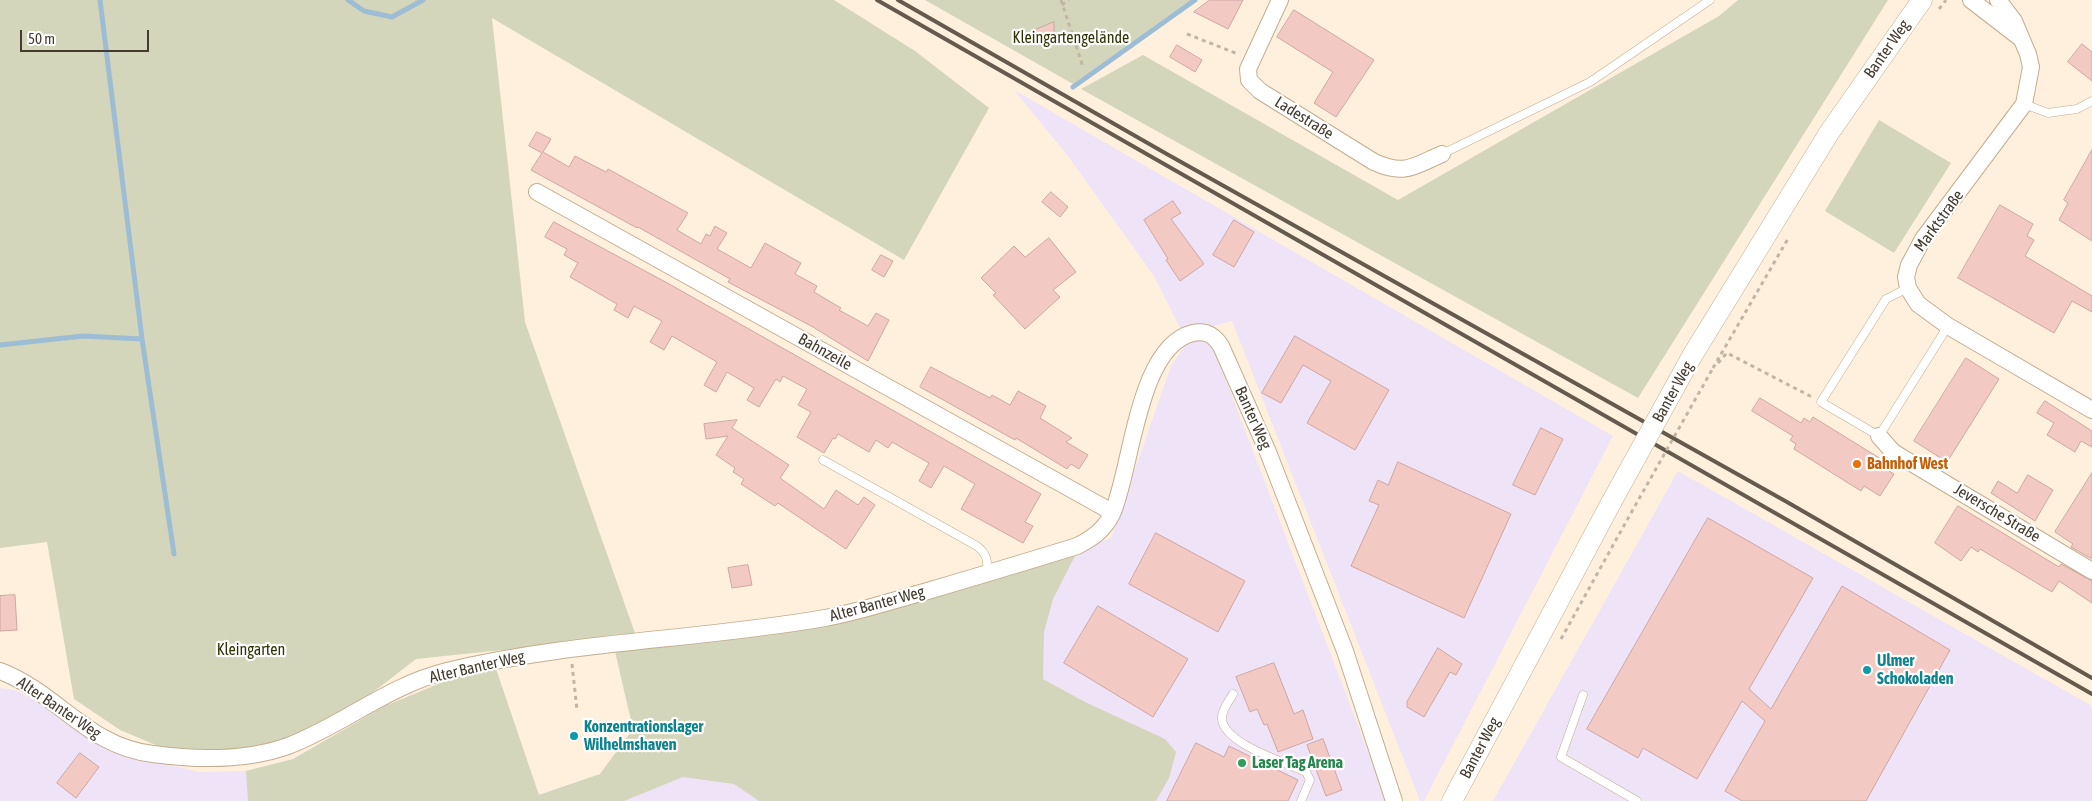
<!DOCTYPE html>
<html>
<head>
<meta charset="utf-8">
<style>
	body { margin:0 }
	#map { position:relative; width:2092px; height:801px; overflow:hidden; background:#fef0dd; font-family:"Asap Condensed",sans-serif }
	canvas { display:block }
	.scale { position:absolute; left:20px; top:30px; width:129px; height:22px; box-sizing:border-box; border:2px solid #443b2f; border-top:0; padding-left:6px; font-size:15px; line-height:18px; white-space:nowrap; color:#443b2f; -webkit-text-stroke:4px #fff; paint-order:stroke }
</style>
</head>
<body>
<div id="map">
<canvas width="2092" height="801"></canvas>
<div class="scale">50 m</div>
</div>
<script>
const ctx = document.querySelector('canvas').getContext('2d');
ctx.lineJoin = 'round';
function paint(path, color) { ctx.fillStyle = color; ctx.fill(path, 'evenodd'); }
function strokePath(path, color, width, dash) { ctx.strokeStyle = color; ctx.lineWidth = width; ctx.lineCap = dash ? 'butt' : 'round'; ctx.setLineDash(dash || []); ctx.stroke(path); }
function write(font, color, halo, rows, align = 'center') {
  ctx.font = font + ' "Asap Condensed",sans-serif'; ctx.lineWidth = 4.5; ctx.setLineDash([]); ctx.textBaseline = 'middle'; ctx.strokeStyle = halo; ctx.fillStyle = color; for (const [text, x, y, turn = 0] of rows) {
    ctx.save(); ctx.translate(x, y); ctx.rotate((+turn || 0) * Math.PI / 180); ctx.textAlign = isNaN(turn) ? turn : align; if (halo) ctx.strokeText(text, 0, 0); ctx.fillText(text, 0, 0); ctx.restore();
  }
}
const commercial = new Path2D(`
	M1014,90L1613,436L1424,801H1420L1232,321L1183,334L1154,276L1068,156Z
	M1209,336L1387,801H0V688L15,690L60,714L114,751L199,772L246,771L293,759L385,706L495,666L538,795L600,774L633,729L614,647L846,621L1111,538L1171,366L1187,342Z
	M1678,471L2092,706V801H1493Z`);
const green = new Path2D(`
	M0,0H834L915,51L989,108L904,260L492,18L525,322L636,636L416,659L358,704L288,740L229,755L170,751L120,730L74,699L47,542L0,548Z
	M925,0H1191L1073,84Z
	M1738,0H1888L1638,398L1081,89L1143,55L1398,200L1719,16Z
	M1879,120L1951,163L1894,253L1825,211Z
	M1079,548L1053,599L1044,632L1043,679L1085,702L1165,739L1176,752L1169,778L1156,801H759L734,784L683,777L624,801H248L246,771L293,759L385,706L467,672L495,666L539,795L600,774L633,729L614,647L846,621Z`);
const stream = new Path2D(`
	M100,0L142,339
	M348,0L364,11L392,17L423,0
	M1073,87L1195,0
	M0,345L83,336L142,339L174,554`);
const building = new Path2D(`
	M1210,0H1243L1228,29L1194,12Z
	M1294,10L1374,60L1336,117L1314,103L1333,72L1277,37Z
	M1054,22V37L1039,44L1033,31Z
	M2082,44L2092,52V81L2068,62Z
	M1177,45L1202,60L1195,72L1170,57Z
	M537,132L551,139L543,152L569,167L575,156L606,172L608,169L688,213L677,230L701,244L706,234L710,236L715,226L727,233L717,249L751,268L765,243L801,263L795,274L817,286L814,292L841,308L839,310L868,326L876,313L889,320L868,361L813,327L728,282L730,279L638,227L637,228L531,170L542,153L529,146Z
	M2092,150V241L2059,220L2068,203L2064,200Z
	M1051,192L1068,207L1060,217L1042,202Z
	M1173,201L1181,213L1171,219L1204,264L1180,281L1166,260L1168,259L1144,220Z
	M2000,205L2033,224L2027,236L2034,240L2025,256L2092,296V312L2072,301L2054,333L1958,278Z
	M1234,220L1254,232L1234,267L1213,255Z
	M554,222L671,285L1041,494L1025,522L1033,526L1023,543L961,509L975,484L944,466L931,488L919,481L929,463L892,442L888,448L876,440L869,452L838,434L835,439L833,438L824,453L797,437L811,412L798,405L807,389L783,376L780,382L776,379L759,407L747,400L754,388L727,372L716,392L704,385L717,362L672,336L664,350L650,342L662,321L634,306L628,318L614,310L617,304L570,277L578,263L564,255L567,249L545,237Z
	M1049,238L1076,272L1053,290L1060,297L1025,329L993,295L996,293L981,278L1014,246L1025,257Z
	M881,255L893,261L884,277L872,270Z
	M1295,336L1389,390L1355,450L1307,423L1331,381L1303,365L1281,403L1262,393Z
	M1966,358L1999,379L1947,462L1914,441Z
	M931,367L990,398L992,395L1010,405L1018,391L1046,406L1040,418L1072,438L1066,442L1088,455L1079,469L1071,464L1067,469L1016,438L1015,440L920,387Z
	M1760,398L1801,423L1804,418L1810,422L1813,417L1881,459L1878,464L1894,474L1880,496L1864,486L1861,491L1794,449L1796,444L1790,440L1793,436L1752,411Z
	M2045,401L2092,431V447L2081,441L2075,452L2047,435L2054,423L2037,413Z
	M737,420L732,428L789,465L780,478L824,509L836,490L858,505L864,497L875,505L846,549L778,503L775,506L741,484L744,479L733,472L735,468L716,455L728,436L706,439L704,424Z
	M1541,428L1563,439L1535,495L1513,485Z
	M1398,462L1511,514L1464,618L1351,566L1379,505L1369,501L1378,480L1388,485Z
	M2092,473V559L2071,547L2073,544L2055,532Z
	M2028,475L2053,490L2035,521L1991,493L1998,481L2017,493Z
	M1958,506L2059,567L2061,564L2092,581V603L2059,581L2052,592L1980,549L1978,552L1971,547L1961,561L1935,543Z
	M1708,518L1813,578L1749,689L1771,709L1842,586L1950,650L1866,801H1742L1725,791L1765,721L1742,701L1697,779L1643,748L1638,758L1587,729Z
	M1156,533L1245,581L1218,632L1129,584Z
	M748,565L752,585L732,588L728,568Z
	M15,595L17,630L0,631V596Z
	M1098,606L1188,659L1153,717L1064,663Z
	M1438,648L1462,664L1456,675L1450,672L1424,717L1407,707V702Z
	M1274,663L1294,714L1303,710L1313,739L1278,752L1267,724L1264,725L1257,709L1250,712L1236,677Z
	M1323,739L1342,790L1326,796L1307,745Z
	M1196,743L1224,757L1229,746L1298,780L1288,801H1167Z
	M80,753L99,767L76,798L57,783Z`);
const path = new Path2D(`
	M1061,0L1083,67
	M1062,5L1069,0
	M1939,9L1946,0
	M1187,34L1238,54
	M1718,363L1727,353L1812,397
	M1713,368L1789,237
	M1561,639L1631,513
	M572,664L577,710`);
const service = new Path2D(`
	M2024,104L2048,113L2077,109L2092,101
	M1442,154L1590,82L1710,0
	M1908,288L1886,299L1821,402L1879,436L1948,326
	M823,460L977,546C987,554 988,561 987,573
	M1233,694C1229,701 1221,711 1222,719C1224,744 1285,762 1306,772L1310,780L1301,801
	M1583,695L1561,757L1637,801`);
const minor = new Path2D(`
	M1280,0L1248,69L1249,80L1260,91L1374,162C1405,176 1414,166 1442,154
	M1971,0L2019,37
	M1998,0L2014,21L2028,54L2031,67L2024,104L1923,239L1909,265L1906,277L1908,288L1918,304L1948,326L2092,410
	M537,192L1112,512
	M1879,436L1893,452L2092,571
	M0,671C58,693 88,747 153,754C197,760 246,761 288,746C343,725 389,685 447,671C571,641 700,640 825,618C859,612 891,601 924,592C975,577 1026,562 1077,546C1093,538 1104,530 1112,514C1132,470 1137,346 1193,333C1206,330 1214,335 1221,346L1268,452L1345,651L1394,801`);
const tertiary = new Path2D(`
	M1692,356L1829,133L1922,0
	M1452,801L1612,501`);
const rail = new Path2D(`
	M877,0L2092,694
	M898,0L1165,153L1787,502L2092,678`);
const pathBridge = new Path2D(`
	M1631,513L1713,368`);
const tertiaryBridge = new Path2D(`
	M1612,501L1692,356`);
const markers = [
	[1857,464,5,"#e8710a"],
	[1867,670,5,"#0f9aa8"],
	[574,736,5,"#0f9aa8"],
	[1242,763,5,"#2e9e5b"]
];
const parkNames = [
	["Kleingartengelände",1071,38],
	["Kleingarten",251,650]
];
const streetNames = [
	["Banter Weg",1887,49,-55],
	["Ladestraße",1304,118,32],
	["Marktstraße",1939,221,-54],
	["Bahnzeile",825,352,29],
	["Banter Weg",1673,392,-61],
	["Banter Weg",1253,418,66],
	["Jeversche Straße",1997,513,31],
	["Alter Banter Weg",877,604,-15],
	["Alter Banter Weg",477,667,-13],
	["Alter Banter Weg",59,708,34],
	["Banter Weg",1480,748,-62]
];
const foodNames = [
	["Bahnhof West",1867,464]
];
const cultureNames = [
	["Ulmer",1877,661],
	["Schokoladen",1877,679],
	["Konzentrationslager",584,727],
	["Wilhelmshaven",584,745]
];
const leisureNames = [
	["Laser Tag Arena",1252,763]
];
paint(commercial, '#efe3f8');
paint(green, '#d3d6ba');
strokePath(stream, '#9dbdd4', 5);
paint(building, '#f3c9c4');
strokePath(building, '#cfa6a1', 1);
strokePath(service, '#c3ad8e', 9);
strokePath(minor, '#c3ad8e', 18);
strokePath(tertiary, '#c3ad8e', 21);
strokePath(path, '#c1b5a4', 3, [4, 4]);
strokePath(service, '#fff', 8);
strokePath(minor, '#fff', 16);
strokePath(tertiary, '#fff', 20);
strokePath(rail, '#645a4d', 4);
strokePath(tertiaryBridge, '#c3ad8e', 21, []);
strokePath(pathBridge, '#c1b5a4', 3, [4, 4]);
strokePath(tertiaryBridge, '#fff', 20);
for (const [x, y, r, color] of markers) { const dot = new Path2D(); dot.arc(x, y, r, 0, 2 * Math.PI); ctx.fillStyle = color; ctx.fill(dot); strokePath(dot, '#fff', 2); }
write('16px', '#313305', '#fff', parkNames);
write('16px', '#443b2f', '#fff', streetNames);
write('bold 16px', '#c56008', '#fff', foodNames, 'left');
write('bold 16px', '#0d838f', '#fff', cultureNames, 'left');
write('bold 16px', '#27864d', '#fff', leisureNames, 'left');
</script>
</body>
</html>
